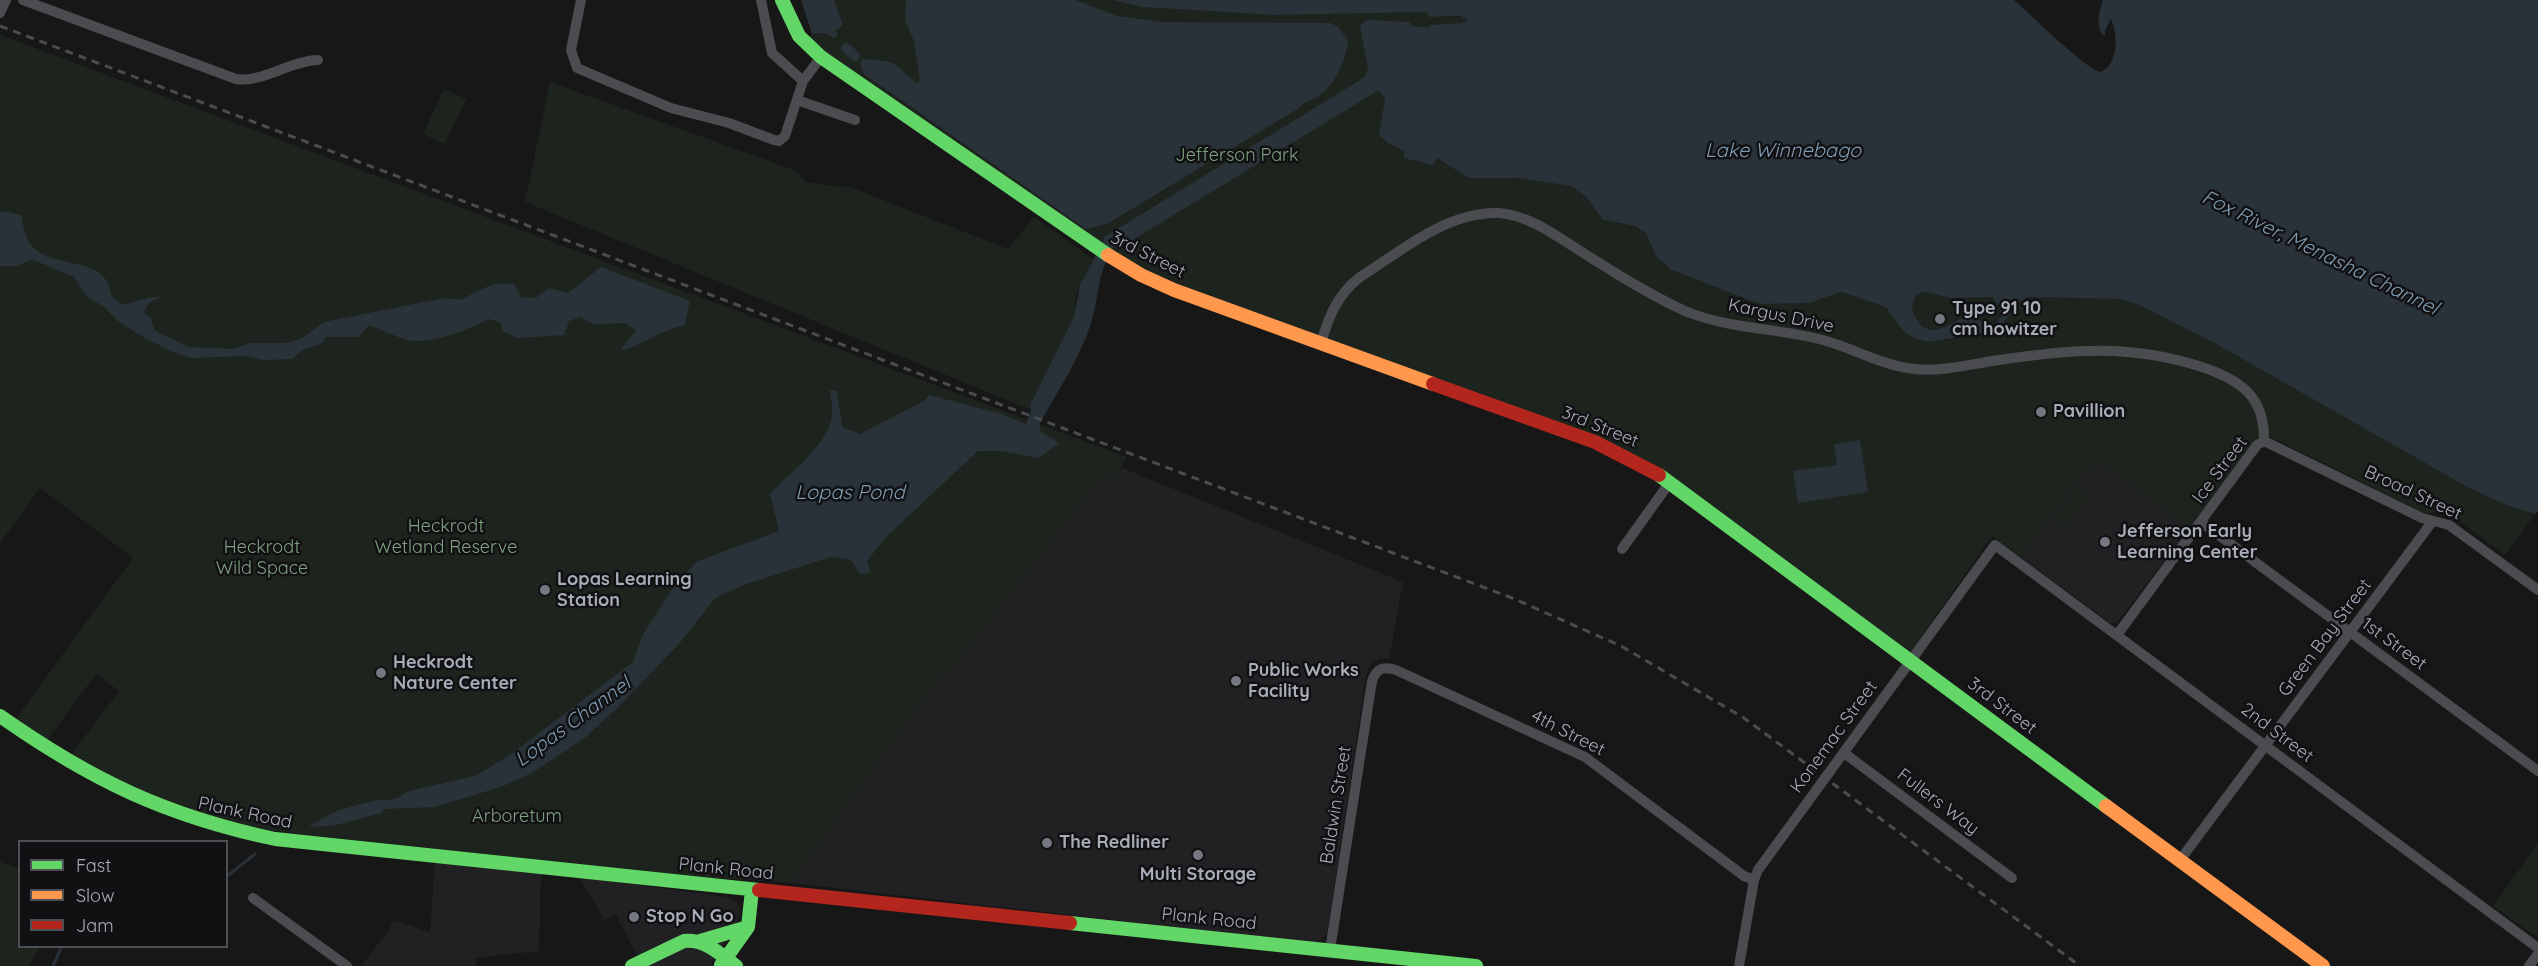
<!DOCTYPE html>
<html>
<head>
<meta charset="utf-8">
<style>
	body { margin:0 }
	#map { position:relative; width:2538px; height:966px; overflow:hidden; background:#171717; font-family:Quicksand,sans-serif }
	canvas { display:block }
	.legend { position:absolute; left:18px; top:840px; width:210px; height:108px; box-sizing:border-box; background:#111113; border:2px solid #4d4f55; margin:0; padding:8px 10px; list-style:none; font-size:18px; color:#a8adb8 }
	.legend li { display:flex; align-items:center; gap:12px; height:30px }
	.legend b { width:30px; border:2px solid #4d4f55 }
</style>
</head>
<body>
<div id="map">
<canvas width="2538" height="966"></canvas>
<ul class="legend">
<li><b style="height:8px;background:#63d668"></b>Fast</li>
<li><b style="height:8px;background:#ff974d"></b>Slow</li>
<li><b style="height:8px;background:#b3261e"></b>Jam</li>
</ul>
</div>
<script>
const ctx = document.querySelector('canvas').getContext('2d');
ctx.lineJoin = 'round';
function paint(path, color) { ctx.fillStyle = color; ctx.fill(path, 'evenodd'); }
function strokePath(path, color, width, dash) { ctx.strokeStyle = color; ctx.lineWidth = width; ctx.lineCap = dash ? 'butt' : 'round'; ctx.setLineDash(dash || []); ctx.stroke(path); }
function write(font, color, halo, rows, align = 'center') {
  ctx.font = font + ' Quicksand,sans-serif'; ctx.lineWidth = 5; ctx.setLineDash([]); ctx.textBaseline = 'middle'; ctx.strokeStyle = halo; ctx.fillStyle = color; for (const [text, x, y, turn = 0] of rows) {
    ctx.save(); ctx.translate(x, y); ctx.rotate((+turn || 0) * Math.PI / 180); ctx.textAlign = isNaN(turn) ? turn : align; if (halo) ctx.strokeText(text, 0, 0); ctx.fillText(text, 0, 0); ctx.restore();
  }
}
const built = new Path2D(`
	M2099,461L2189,528L2116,624L2110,623L2021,557L2086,470Z
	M1122,468L1403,582L1389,659L1380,658L1372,663L1366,675L1327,934L1316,943L791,883L943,673L951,671L1104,474L1114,479Z
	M435,861L541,872L539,951L475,958L477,966H361L389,930L393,920L430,932Z
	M579,877L727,897L736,901L740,910L739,919L710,966H642L616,915L604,920Z`);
const green = new Path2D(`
	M834,0H1112L1142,7L1275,15L1417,12H1426L1429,17H1463L1467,20L1464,23L1431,26L1383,93L1398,149L1437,158L1469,178H1518L1571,186L1587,198L1603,220C1616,224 1635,223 1646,233C1657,244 1654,260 1670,269L1762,304L1810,303L1841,292L1845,293L1887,307L1903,331L1914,338L1928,342L1983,335L2001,326L2019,303L2027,297L2121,299L2139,305L2216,344L2471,489L2504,504L2535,514L2505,555L2450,514L2424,513L2267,435L2255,439L2189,528L2099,461L2094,467L2086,470L2021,557L1992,536L1908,655L1656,468L1109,257L807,40L812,34L827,33L843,23Z
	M0,35L1127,457L1114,479L1104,474L951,671L943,673L791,883L673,875L256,829L174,809L69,758L119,691L96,674L46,742L15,720L133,558L40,488L0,543Z
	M550,82L797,171L805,182L852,188L1008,249L1034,217L1093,259L1076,295L1074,316L1030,405L1031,410L525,202Z
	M444,89L466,99L445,144L423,134Z
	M1923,292L1951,298L1992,297L1999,306L2001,317L1993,326L1968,316C1950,319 1930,345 1915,316C1910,308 1913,301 1917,294Z
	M2078,486L2092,495L2065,528L2054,519Z
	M2538,843V938L2493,906Z
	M0,862L19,868L20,946L40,947L29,966H0Z`);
const water = new Path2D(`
	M801,0H834L843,24L839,29L835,30L838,34L834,38L826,33L812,34Z
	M906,0H1075L1117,16L1161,22L1330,23L1338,27L1348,40C1345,62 1337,82 1319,96C1311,101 1304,101 1299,108L1107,224L1086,229L864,74L860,63L863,59C896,62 890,59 916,83L920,81L914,41L905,20Z
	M1112,0H2014C2030,14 2086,69 2100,72C2119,64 2118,35 2111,19L2105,30V37C2094,25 2099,14 2103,0H2538V511L2535,514L2504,504L2471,489L2216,344L2139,305L2121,299L2027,297L2019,303L2001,326L1991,332L1928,342L1914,338L1903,331L1886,307L1845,293L1841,292L1810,303L1762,304L1752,301L1670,269L1656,256L1646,233L1635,226L1603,220L1587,198L1571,186L1518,178H1469L1437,158L1433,165L1404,158V151L1389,144L1379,135L1385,99L1379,90L1121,247H1114C1096,275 1100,294 1091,323C1080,358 1058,391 1040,423V431L1059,443L1039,458L1002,451H978L886,537L867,561L870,573L860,574L851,560L831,557L746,584L715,598L679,644L618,707L586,737L530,774L501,787L434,807L383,809L382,813C356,818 335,829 309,826L339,810L380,799L382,801L397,798L409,791L475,776L510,755L633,662L642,636L677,582L698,561L779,531L770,494C789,474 818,452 829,427C834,416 832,401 830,390L837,391L842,427L860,434L924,401L929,395L1002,414L1026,424L1031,410L1030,405L1074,316L1080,285L1106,236L1365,77L1368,69L1360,26L1366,20L1409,22L1412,26L1429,28L1431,25L1464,23L1467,20L1460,16L1429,17L1426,12L1275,15L1142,7ZM1923,292L1951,298L1992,297L1999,306L2001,317L1993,326L1968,316C1950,320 1930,345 1915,316C1910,308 1913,301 1917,294Z
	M0,212H10L22,216C25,285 105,242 111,295L121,304C136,304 144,296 160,297L149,303L143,313L151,318L154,330L188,347L234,349L250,343H286L301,339L324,322L444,298L460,300L493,284H514L521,297L536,298L549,288L568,293L601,267L690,301L685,325C658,331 647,344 620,351L636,330L625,323L593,324L580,317L569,321L564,335L517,338L502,331V323L489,319C469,329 427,347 404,339C392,335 381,329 369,325L358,337H325L323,343L303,350L292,359L264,360L244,356L192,358L173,352L143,337L118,321L103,306L86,296L74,277L32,259L17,266H0Z
	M1860,440L1868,492L1798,503L1793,471L1837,465L1834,444Z`);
const stream = new Path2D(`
	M226,877L255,854
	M53,966L62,946`);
const canal = new Path2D(`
	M846,48L855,56`);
const street = new Path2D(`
	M23,0L236,79C263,83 289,61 318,60
	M581,0L571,50L577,68L671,108L729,123L774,140L779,141L785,136L803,81L821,57
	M761,0L772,53L803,81
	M0,13L6,0
	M797,100L855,120
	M1321,343C1329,316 1337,295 1360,277C1401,251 1447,211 1499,213C1530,215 1559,238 1585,254C1617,274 1650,295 1685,311C1728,329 1779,328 1823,340C1853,348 1883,366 1914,369C1942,372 1972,364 1999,360C2072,349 2131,344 2202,367C2241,380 2265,397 2264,441
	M2264,441L2422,518L2449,525L2538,590
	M2201,522L2538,771
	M1622,549L1670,482
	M2117,635L2257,445L2264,441
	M1844,753L2012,878
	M2180,860L2432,522
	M253,898L347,966
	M1330,950L1372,681C1377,668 1383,666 1396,670L1585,757L1744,876L1754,880
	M1739,966L1754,880L1758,870L1995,545L2538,948
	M2529,966L2538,954`);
const fast = new Path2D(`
	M782,0L799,36L821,57L1108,255
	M1659,475L2106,806
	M0,716C91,780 166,816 275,839L759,890
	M1070,923L1476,966
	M700,941L748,927
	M721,965L748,927L752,890
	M632,966L684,941C706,939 720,954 736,966`);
const slow = new Path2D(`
	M1108,255L1141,275L1174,290L1433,384
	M2106,806L2323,966`);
const jam = new Path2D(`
	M1433,384L1595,442L1659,475
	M759,890L1070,923`);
const rail = new Path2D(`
	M0,26L1512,598L1621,646L1744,718L2080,966`);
const markers = [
	[1940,319,6,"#757880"],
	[2041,412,6,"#757880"],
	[2105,542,6,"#757880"],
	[545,590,6,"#757880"],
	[381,673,6,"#757880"],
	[1236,681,6,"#757880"],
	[1047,843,6,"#757880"],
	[1198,855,6,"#757880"],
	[634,917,6,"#757880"]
];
const parkNames = [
	["Jefferson Park",1237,156],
	["Heckrodt",446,527],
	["Wetland Reserve",446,548],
	["Heckrodt",262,548],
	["Wild Space",262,569],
	["Arboretum",517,817]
];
const streetNames = [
	["3rd Street",1148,255,27],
	["Kargus Drive",1781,316,12],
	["3rd Street",1600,427,22],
	["Ice Street",2220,470,-53],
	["Broad Street",2413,493,25],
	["Green Bay Street",2325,638,-53],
	["1st Street",2394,644,36],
	["3rd Street",2002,706,37],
	["4th Street",1568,733,27],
	["2nd Street",2277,733,37],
	["Konemac Street",1834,737,-54],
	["Fullers Way",1938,802,37],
	["Baldwin Street",1336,805,-81],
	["Plank Road",245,813,12],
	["Plank Road",726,869,6],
	["Plank Road",1209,919,6]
];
const poiNames = [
	["Type 91 10",1952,309],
	["cm howitzer",1952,330],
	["Pavillion",2053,412],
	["Jefferson Early",2117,532],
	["Learning Center",2117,553],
	["Lopas Learning",557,580],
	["Station",557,601],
	["Heckrodt",393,663],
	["Nature Center",393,684],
	["Public Works",1248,671],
	["Facility",1248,692],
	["The Redliner",1059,843],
	["Multi Storage",1198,875,"center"],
	["Stop N Go",646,917]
];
const waterNames = [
	["Lake Winnebago",1783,151],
	["Fox River, Menasha Channel",2320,253,26],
	["Lopas Pond",850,493],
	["Lopas Channel",573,722,-36]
];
paint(built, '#212123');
paint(green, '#1d241e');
paint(water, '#2a3239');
strokePath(stream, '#2a3239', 3);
strokePath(canal, '#2a3239', 10);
strokePath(street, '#4b4c50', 10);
strokePath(fast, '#63d668', 14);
strokePath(slow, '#ff974d', 14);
strokePath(jam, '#b3261e', 14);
strokePath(rail, '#4b4c4f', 3, [8, 6]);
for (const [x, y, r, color] of markers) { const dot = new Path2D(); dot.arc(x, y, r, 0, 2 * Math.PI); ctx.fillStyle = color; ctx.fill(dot); strokePath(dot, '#111113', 2); }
write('18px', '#7fa381', '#111113', parkNames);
write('18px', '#a8adb8', '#111113', streetNames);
write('bold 18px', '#a8adb8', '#111113', poiNames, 'left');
write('italic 20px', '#7f9bb3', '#111113', waterNames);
</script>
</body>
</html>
